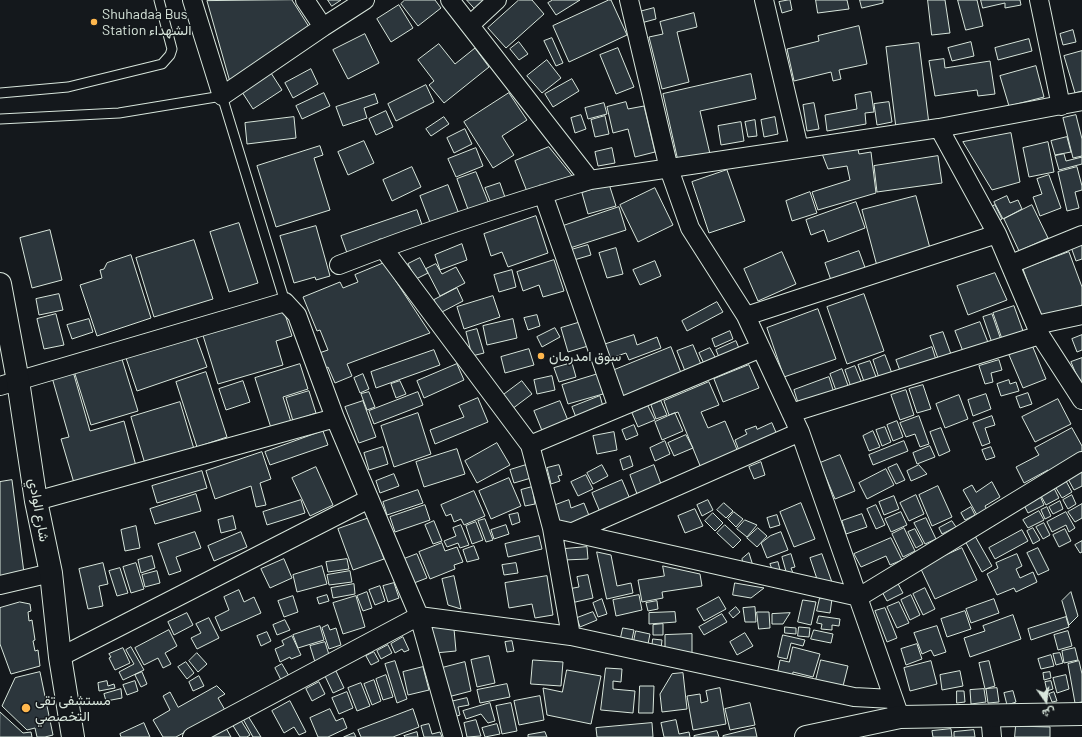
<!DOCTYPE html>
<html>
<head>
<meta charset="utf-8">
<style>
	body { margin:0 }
	#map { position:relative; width:1082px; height:737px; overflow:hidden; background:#14181c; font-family:Barlow,Vazirmatn,sans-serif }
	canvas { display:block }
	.north { position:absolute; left:1026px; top:681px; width:40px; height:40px; -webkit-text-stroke:3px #14181c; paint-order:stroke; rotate:166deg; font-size:11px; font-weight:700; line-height:16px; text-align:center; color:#d8e6dc }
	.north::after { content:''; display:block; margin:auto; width:14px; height:18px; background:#d8e6dc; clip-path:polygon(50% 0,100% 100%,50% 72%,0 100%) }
</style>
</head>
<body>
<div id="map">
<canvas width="1082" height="737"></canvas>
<div class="north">ش</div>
</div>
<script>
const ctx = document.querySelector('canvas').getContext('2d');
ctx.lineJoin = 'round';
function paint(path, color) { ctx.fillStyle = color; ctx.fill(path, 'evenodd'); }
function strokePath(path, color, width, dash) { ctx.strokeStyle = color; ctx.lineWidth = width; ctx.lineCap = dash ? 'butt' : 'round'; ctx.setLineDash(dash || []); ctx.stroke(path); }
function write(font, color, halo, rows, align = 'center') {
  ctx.font = font + ' Barlow,Vazirmatn,sans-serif'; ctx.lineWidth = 3; ctx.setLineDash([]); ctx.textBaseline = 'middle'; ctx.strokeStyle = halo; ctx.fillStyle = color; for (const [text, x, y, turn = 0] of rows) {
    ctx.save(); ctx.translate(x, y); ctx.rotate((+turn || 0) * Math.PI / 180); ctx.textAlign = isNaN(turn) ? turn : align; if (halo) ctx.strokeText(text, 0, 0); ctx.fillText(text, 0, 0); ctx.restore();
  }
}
const building = new Path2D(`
	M292,0L311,30L230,82L207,1Z
	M328,0H341L332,6Z
	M405,0H435L441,8L418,26L401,4Z
	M467,0H491L478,12Z
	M519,0H532L544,14L506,48L488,28Z
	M553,0H580L556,15L548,3Z
	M609,0H611L627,35L569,62L553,26Z
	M790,0L792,10L782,13L779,2Z
	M816,0H847L849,9L818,13Z
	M860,0H883V3L862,8Z
	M928,0H945L950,33L932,35Z
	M958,0H977L983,26L966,30Z
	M981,0H1020L1021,5L1005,8V3L983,8Z
	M399,5L413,28L391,42L377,19Z
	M654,8L656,19L641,23L639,12Z
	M694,13L697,27L677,32L689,82L662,89L649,37L663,34L660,22Z
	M859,26L867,64L839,70L841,79L833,81L831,72L794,81L787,49L819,41L818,36Z
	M1073,30L1076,42L1063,45L1060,34Z
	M365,34L379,63L348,79L333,50Z
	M552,38L563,63L556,66L544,41Z
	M1029,39L1032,51L998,60L995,48Z
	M519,42L528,54L519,60L510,49Z
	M971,42L974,56L952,61L948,48Z
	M919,43L929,124L896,128L886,47Z
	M439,44L455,64L475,48L489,67L444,103L429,85L434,81L418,60Z
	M618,48L634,87L616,94L600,55Z
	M1082,51V91L1075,93L1064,56Z
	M944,59L945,68L990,61L995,94L978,96L977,90L935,96L929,61Z
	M547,60L561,78L542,93L527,76Z
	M1036,66L1044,97L1009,106L1000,76Z
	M311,69L318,84L293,98L285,83Z
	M271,73L282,90L253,109L242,92Z
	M751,74L756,99L700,111L710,154L678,161L663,94Z
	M572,79L579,91L553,107L545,94Z
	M426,85L434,102L396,121L388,104Z
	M871,92L874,112L865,113L866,124L827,131L825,115L857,109L855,95Z
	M324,93L330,106L302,119L296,106Z
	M509,93L527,120L502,136L514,155L493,168L464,122Z
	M375,94L378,103L364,108L367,118L343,126L336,107Z
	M626,102L628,109L644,106L655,152L635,157L628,129L613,133L607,107Z
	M889,102L892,122L877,125L874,104Z
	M604,103L607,114L588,119L585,108Z
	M814,103L819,129L807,131L803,105Z
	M386,111L393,127L376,135L369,119Z
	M581,115L586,129L575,133L571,118Z
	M1076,115L1082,139V156L1073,158L1063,118Z
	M605,116L609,134L595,137L591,120Z
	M294,117L296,138L247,144L245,123Z
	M444,117L449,124L431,136L426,129Z
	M775,117L778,134L764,137L761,120Z
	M755,120L757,136L748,137L745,122Z
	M741,122L744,141L721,145L718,126Z
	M465,129L472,144L454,153L447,138Z
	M1011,133L1020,182L992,190L963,142Z
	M1067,137L1071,152L1055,155L1051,141Z
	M364,141L374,163L348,175L338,152Z
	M1048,142L1054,172L1029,177L1023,148Z
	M857,144L859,154L871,152L876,193L818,210L812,192L850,180L847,166L828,169L821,151Z
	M320,146L323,155L314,158L330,210L276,227L257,166Z
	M549,147L574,178L528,194L515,161Z
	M476,148L483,166L456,177L448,159Z
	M612,148L615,163L598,166L595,152Z
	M1064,154L1066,161L1082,157V164L1059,170L1055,156Z
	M938,156L942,183L877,192L874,166Z
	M412,167L421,187L392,201L383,180Z
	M1077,167L1082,186V190L1075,192L1079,208L1067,211L1058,172Z
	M727,170L745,221L709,233L692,182Z
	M476,172L489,204L469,212L457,179Z
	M1049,175L1061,208L1040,216L1033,197L1042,194L1037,179Z
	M500,183L507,203L493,208L485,188Z
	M609,184L616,206L588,214L582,193Z
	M448,185L459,214L431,225L420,196Z
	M655,188L673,225L638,242L620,205Z
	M810,192L817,213L792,221L786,201Z
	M916,196L931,252L877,266L862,210Z
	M1007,196L1010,203L1018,200L1022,209L1003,219L994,202Z
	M856,202L865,228L828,242L824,230L811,235L806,220Z
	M995,205L1002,219L995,223L988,209Z
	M1032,205L1048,238L1019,251L1004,219Z
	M619,207L626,230L570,248L563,226Z
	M417,210L423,228L347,253L341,236Z
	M536,216L548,253L508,267L502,252L491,256L484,234Z
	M239,223L258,283L229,292L210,232Z
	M316,226L330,276L316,280L315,277L294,283L280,236Z
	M50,230L62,280L32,288L20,238Z
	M194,240L213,299L154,317L136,258Z
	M1082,243V259L1076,261L1071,247Z
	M462,244L467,260L440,270L435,255Z
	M588,245L591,255L574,260L571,250Z
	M616,248L623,274L607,278L599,253Z
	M859,251L867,273L833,286L825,263Z
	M782,252L796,284L758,301L744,269Z
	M1069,252L1082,287V305L1041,319L1023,269Z
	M131,255L151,318L97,336L80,285L102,278L100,270L104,269L107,263Z
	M420,258L428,273L416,279L408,264Z
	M554,260L564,291L543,297L539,285L523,291L517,272Z
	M655,261L661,276L640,285L633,270Z
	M384,263L430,333L347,364L352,376L335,383L328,367L326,368L319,353L328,350L320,330L317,331L303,297L340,282L343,288L358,282L355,275Z
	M436,264L442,274L456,267L465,283L440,296L426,269Z
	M512,270L516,287L499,292L494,275Z
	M995,273L1007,300L968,315L957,286Z
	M457,288L463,301L440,313L434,300Z
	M59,294L63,310L39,315L36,299Z
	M864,294L884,351L847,364L827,307Z
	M493,296L500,317L464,329L457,307Z
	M717,302L723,312L687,331L682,321Z
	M282,305L292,336L276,341L283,365L218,384L201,329Z
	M1014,306L1023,331L1002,339L993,313Z
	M818,309L836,359L784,377L767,328Z
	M56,314L64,345L44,349L37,319Z
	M992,314L1001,340L992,343L983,317Z
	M537,315L540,326L528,330L524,318Z
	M89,319L93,332L72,339L67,325Z
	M513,319L517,338L487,345L483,326Z
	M581,322L588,346L568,352L561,328Z
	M980,322L989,345L964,354L955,331Z
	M555,328L560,337L542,347L537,337Z
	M477,329L484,353L472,356L466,332Z
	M194,331L207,367L137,391L125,355Z
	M730,331L733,339L715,347L712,339Z
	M943,332L952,357L939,361L930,336Z
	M634,335L637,345L657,337L661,348L629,360L626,353L608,359L603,345Z
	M1082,335V350L1077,352L1072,339Z
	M736,341L741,353L721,362L716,350Z
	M693,345L703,369L687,376L677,351Z
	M1032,345L1046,379L1023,388L1009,355Z
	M671,347L683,378L623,401L612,371Z
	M932,347L937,363L902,376L896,360Z
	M710,348L719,364L707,370L699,353Z
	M529,349L534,365L505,373L501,357Z
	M434,350L440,365L376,388L371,372Z
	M885,355L893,376L880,381L873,360Z
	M121,356L138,411L91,425L74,371Z
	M1082,358V386H1081L1071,362Z
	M999,360L1002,370L991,373L993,382L985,384L979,366Z
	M870,361L878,382L866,387L858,365Z
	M572,363L576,377L559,382L554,368Z
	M300,364L308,389L283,397L291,422L271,428L255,378Z
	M457,364L464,380L424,398L417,381Z
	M749,365L759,388L723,402L714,379Z
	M855,366L863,386L852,390L845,370Z
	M72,368L90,431L124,421L136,466L74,483L61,439L69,437L51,374Z
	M842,369L850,391L838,396L830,374Z
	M206,372L227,437L197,447L176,382Z
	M363,374L369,389L360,393L354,378Z
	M598,374L603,394L568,404L562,385Z
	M552,376L555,390L537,394L534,380Z
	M829,377L835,396L800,409L794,390Z
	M1009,380L1010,384L1016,382L1019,391L1001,396L997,384Z
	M243,381L250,402L226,410L219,389Z
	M400,381L406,394L396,398L391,384Z
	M522,381L532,394L512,409L502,396Z
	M709,382L719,405L701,412L708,428L725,421L738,452L701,468L678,412L669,415L664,401Z
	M923,385L931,409L917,413L909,389Z
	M906,390L914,415L900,420L891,395Z
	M309,391L316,413L293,421L286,398Z
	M369,392L375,407L367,410L361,394Z
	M418,392L423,405L374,424L369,411Z
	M1028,393L1032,404L1020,408L1016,397Z
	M986,394L991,409L973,416L968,400Z
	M959,395L968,419L945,428L936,404Z
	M600,396L604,410L577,420L572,407Z
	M478,398L488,422L435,444L430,430L464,417L459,406Z
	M1058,399L1071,424L1035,442L1022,417Z
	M363,401L376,437L359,443L345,407Z
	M560,401L569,423L543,433L534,411Z
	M661,401L667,415L656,419L651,405Z
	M180,402L194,449L145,464L131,417Z
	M648,406L655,420L638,427L632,413Z
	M418,413L431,454L394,467L381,426Z
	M675,413L683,431L662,440L655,422Z
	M919,416L929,444L920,447L915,434L906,437L900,423Z
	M992,416L995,425L985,428L990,443L982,446L973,423Z
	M897,421L903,437L893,441L887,425Z
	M772,423L778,437L740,453L735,440L747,434L745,430L756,426L757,429Z
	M634,425L638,435L626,440L622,430Z
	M885,427L891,442L882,446L876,430Z
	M941,428L950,451L939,456L930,432Z
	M1072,428L1082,446V455L1049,473L1048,470L1024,483L1016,467L1039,455L1035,448Z
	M323,431L328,445L270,465L265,452Z
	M873,431L880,447L869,451L863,436Z
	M614,432L617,450L597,454L593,436Z
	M686,435L693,448L674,456L668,443Z
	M665,441L670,454L655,461L650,448Z
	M904,441L908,451L873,465L869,455Z
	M497,443L510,465L477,483L465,461Z
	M930,446L935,457L917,464L913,453Z
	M383,447L388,464L369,470L364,453Z
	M991,447L995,457L986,460L982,450Z
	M457,449L465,474L424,487L416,462Z
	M262,452L271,479L260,483L266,505L256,507L251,486L215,499L206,471Z
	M840,455L855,491L835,499L820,463Z
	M630,456L633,466L623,470L620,460Z
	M761,462L765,475L754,479L749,467Z
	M897,464L905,480L896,484L888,468Z
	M526,465L531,478L514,483L510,470Z
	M559,465L562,475L558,476L560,481L551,484L547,468Z
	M602,465L608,476L593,484L587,473Z
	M654,465L661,484L637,494L630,475Z
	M919,465L927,474L911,481L907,471Z
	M316,467L333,505L310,516L292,478Z
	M886,469L894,485L867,499L859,483Z
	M202,471L207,488L157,503L152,486Z
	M1082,471V486L1074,490L1068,479Z
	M394,474L399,486L380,493L376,481Z
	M586,475L593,489L578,496L571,482Z
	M509,478L521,506L491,519L479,491Z
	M12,480L24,573L0,577V482Z
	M622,480L630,499L600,512L592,493Z
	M1066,481L1072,492L1062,498L1056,488Z
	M992,482L1000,497L985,506L987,510L977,515L963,490L972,485L976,492Z
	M938,486L952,517L932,526L919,495Z
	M532,487L535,504L525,506L521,490Z
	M1054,488L1059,498L1046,505L1041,496Z
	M418,490L423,503L387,515L383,502Z
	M474,491L485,516L464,525L461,519L454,522L451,514L446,516L441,505Z
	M196,494L201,511L155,524L150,509Z
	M916,495L924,514L909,521L900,503Z
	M1072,495L1076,504L1068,509L1063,500Z
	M894,496L899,509L884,515L879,502Z
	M1040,496L1044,505L1028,513L1024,505Z
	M301,500L305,513L267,525L263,512Z
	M569,500L571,508L584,503L590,518L570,526L560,525L553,506Z
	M708,500L713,510L702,516L697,505Z
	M1060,501L1063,509L1053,514L1049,507Z
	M724,503L733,511L726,518L717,510Z
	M801,503L815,539L794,547L780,512Z
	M1082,504V518L1075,522L1068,512Z
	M425,505L430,520L395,532L390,517Z
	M876,505L885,525L876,529L867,509Z
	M971,507L975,515L965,520L961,513Z
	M1047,507L1051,516L1045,519L1041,510Z
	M695,509L703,526L685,533L678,516Z
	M1039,511L1044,520L1028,528L1023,520Z
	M734,512L743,519L736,527L728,519Z
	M901,512L907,525L891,532L885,519Z
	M1066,512L1075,528L1069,532L1066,525L1052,532L1047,522Z
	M518,513L520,522L512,525L509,515Z
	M713,513L723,523L715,531L705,521Z
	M862,514L867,527L846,534L842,521Z
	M777,515L780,525L770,528L767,518Z
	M233,516L236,529L221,533L218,520Z
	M369,518L384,559L353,570L338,529Z
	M926,518L936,539L925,544L914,523Z
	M485,519L493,540L486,542L478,521Z
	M745,520L757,525L747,537L737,529Z
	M434,521L442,541L433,544L425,525Z
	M952,521L956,527L942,534L939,528Z
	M476,522L483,540L472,544L466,526Z
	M1044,523L1050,535L1043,539L1036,527Z
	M461,525L469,545L460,548L458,543L447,547L444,541L456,536L453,528Z
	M506,525L509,534L494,539L491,530Z
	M725,525L741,540L733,548L717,533Z
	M136,526L140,548L125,551L121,530Z
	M758,528L767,536L757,547L747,538Z
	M904,528L915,551L903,557L892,534Z
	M1033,528L1040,540L1033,544L1027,531Z
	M915,529L923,544L916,548L908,532Z
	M1065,529L1071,541L1059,547L1053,535Z
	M1022,530L1028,541L995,559L989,548Z
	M195,532L201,548L176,557L181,571L169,575L158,544Z
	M241,532L247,547L214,561L208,546Z
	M781,532L788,550L767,558L761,543L770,536Z
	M539,536L542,549L508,557L505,544Z
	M975,536L992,566L982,572L965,541Z
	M891,538L902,560L890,565L886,556L861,567L854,554Z
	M1082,541V552L1080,553L1075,545Z
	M442,543L445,551L457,547L463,562L454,565L455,569L430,579L419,552Z
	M474,546L479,559L467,562L463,550Z
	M587,547L588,559L564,560V549Z
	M962,548L977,580L935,599L920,567Z
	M1038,548L1049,570L1038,575L1027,553Z
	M597,552L611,555L617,586L631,583L633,593L607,599Z
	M749,553L754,569L744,567L742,559Z
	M417,554L427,578L414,583L404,559Z
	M791,554L795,567L791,568L793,573L787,575L782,557Z
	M822,554L833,585L817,579L810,558Z
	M1017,554L1022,566L1016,569L1020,578L1033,572L1037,582L1016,592L1014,588L997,595L987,574L998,568L996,563Z
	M152,556L155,568L141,573L138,560Z
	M284,559L292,578L270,588L261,569Z
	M347,559L349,569L328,572L326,562Z
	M778,562L781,574L773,572L770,564Z
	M103,563L108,584L99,586L103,606L88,609L79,569Z
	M136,563L144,589L131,593L123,567Z
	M516,563L518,573L504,575L502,565Z
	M322,566L327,584L297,592L293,575Z
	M663,566L700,574L702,586L662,592L663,598L642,602L638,580L664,576Z
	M120,568L128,593L117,596L109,571Z
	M157,571L160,583L145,587L142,575Z
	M350,571L352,582L329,585L327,575Z
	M588,575L593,598L571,603L568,589L579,587L577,577Z
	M454,576L461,609L448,605L442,579Z
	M547,576L553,615L535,618L532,604L509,608L505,583Z
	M896,580L903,593L887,601L880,588Z
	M394,583L399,598L388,602L383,586Z
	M735,583L764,588L751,598L733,595Z
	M354,584L355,594L333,598L331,588Z
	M380,586L385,601L375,605L369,590Z
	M925,588L935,609L923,615L913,594Z
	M239,590L244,602L254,597L261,613L221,631L215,617L229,610L224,597Z
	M367,592L372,608L363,611L357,596Z
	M1071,592L1078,616L1069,625L1062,601Z
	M327,595L329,601L319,604L317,598Z
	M639,595L642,610L616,616L613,600Z
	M911,595L920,615L910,620L901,600Z
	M293,596L298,612L284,617L278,601Z
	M356,596L365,627L343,634L333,603Z
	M719,597L726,609L704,621L697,609Z
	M820,598L832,599L830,613L817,611Z
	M602,599L607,614L598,617L593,603Z
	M994,599L999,613L971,623L966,609Z
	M803,600L816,602L811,625L798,622Z
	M657,601L658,609L648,611L646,603Z
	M20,602L30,604L31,611L28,612L29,621L32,620L35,640L33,641L35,651L38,650L40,666L11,674L0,644V608Z
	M899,602L909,623L897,628L887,607Z
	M736,607L740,612L733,618L729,613Z
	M755,607L756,622H745L743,608Z
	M885,608L897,638L887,642L875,611Z
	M965,611L971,629L947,637L941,619Z
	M593,612L597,620L580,627L577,618Z
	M675,612L676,622L649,624V613Z
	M757,612H769L770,628L759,629Z
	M187,613L193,625L174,635L168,622Z
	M790,613L783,624H772V614Z
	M722,614L727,622L704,635L699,627Z
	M1013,615L1021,639L970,657L964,638L985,631L983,626Z
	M819,616L840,619L839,626L832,625V630L821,629L822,624L817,623Z
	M1066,617L1069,627L1031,640L1028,629Z
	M209,618L219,638L197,649L191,638L201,633L196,624Z
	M285,620L290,630L277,635L273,625Z
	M663,624V635H653V625Z
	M328,625L330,630L336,628L341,645L329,649L322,628Z
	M432,625L454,629L456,651L435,653Z
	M320,626L324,640L298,648L293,635Z
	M937,626L946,652L934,656L931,650L922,654L914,633Z
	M785,627L796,628V634L785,633Z
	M799,627L810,628L809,637L798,636Z
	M623,628L634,630L631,644L620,642Z
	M169,630L177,646L165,653L171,664L163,668L158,658L144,665L135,648Z
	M814,630L833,634L831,643L811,639Z
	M636,631L650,634L647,649L633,646Z
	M1068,631L1072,646L1058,650L1054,635Z
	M267,632L271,641L261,646L257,636Z
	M745,633L753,646L737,655L730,642Z
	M692,634V653L665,652V635Z
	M783,635L805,640L803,646L791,643L787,659L778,657Z
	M292,636L301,655L291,659L290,657L280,662L275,649L284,645L282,641Z
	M403,637L409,650L404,652L402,649L395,653L391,644Z
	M653,639L662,640L661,649H652Z
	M512,641L514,651L507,652L505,642Z
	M325,642L330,658L315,662L310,646Z
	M917,644L922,659L906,665L901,649Z
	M388,645L392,653L381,659L377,651Z
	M131,647L144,670L123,680L119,672L134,664L126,650Z
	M793,647L820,654L813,677L793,672L792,679L777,675L780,660L789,662Z
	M123,648L130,663L115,670L109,658L111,657L109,654Z
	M1075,648L1078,660L1064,663L1062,651Z
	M374,652L379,661L371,665L366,656Z
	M197,653L207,664L198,672L189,661Z
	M1060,653L1063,663L1056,665L1053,654Z
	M1051,655L1054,666L1041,669L1038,659Z
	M489,656L495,683L477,687L471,660Z
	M533,660L563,662L561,686L531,684Z
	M821,660L848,666L842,690L815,684Z
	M395,661L407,699L397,703L385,664Z
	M931,661L937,684L910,691L904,668Z
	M989,661L995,686L985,689L979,663Z
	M1079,661L1082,674V702L1075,703L1068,664Z
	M186,662L194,673L187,679L178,667Z
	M465,662L471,691L448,697L442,668Z
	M282,664L289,676L281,680L275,668Z
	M423,667L429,690L408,695L403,672Z
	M606,668L622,669L621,682L613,681V689L635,691L633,713L601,710Z
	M567,670L601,676L591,724L547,715L543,688L562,692Z
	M336,671L344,688L333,693L325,676Z
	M960,671L963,686L942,690L940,675Z
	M40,672L53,735L45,737H37L35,728L27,730L2,706L15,678Z
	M142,672L147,684L141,687L135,675Z
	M1050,672L1051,678L1044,680L1043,673Z
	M683,673L687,709L662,712L660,694L672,674Z
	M386,675L393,697L383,700L376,679Z
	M1066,675L1069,689L1057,693L1053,678Z
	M199,676L204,686L193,691L189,682Z
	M374,680L381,701L372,705L364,684Z
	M107,681L108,686L114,684L115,688L99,691L98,683Z
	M135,681L138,691L127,695L123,685Z
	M1051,681L1053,689L1047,691L1045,682Z
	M319,682L325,694L312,701L306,689Z
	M361,683L370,706L357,711L348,688Z
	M507,684L510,697L480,703L477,690Z
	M217,686L225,694L218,698L225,710L176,737H163L153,720L170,710L163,696L170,692L178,707Z
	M640,686H654L653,713H639Z
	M720,688L726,724L693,730L687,696L700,694L701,703L708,701L706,691Z
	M997,688L999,702L988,703L986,689Z
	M121,689L122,698L106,701L104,694Z
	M984,689L986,702L971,704L970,690Z
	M957,691H964L965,702L957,703Z
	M1013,691L1016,702L1007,705L1004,693Z
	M347,692L353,708L339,714L332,698Z
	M1054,692L1057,701L1052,702L1049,694Z
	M540,696L544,720L519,725L514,701Z
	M467,698L469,705L458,707L460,715L454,717L450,702Z
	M290,701L306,732L299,735L294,727L284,733L272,711Z
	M490,703L495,721L488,723L481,714L466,719L463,711Z
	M511,703L517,731L502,734L496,706Z
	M750,703L755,725L730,730L725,709Z
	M330,709L336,721L343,718L347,728L328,737H318L310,718Z
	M413,709L419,727L393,737H361L358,730Z
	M0,712L23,733L31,732L32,737H0Z
	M248,716L261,737H253L243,719Z
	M240,719L250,735L247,737H240L232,724Z
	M476,720L481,736L467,737L464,723Z
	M676,720L679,734L689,732L690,737H664L661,723Z
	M144,723L150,737H121L120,734Z
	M652,723L653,737H597L596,728Z
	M429,724L432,734L440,732L442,737H424L421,726Z
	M497,724L500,734L485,737L482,728Z
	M1016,726L1050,727V737H1015Z
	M226,728L231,737H209Z
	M755,728L757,737H723V736Z
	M951,729L952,737H933L932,731Z
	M974,730L975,737H954V732Z
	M717,731L719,737H694V736Z
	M417,732L418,737H405L404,736Z
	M545,732L547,737H528V735Z
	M354,733L356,737H344Z`);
const lane = new Path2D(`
	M0,93L68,87L162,64L170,55L172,49L159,0
	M0,119L119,113L222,96L285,302`);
const street = new Path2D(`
	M192,0L222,96L323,27L365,0
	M305,0L323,27
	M450,0L590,180
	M629,0L669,169L690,228L746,316L800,432L900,717
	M764,0L799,148
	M1039,0L1061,106
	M470,25L497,0
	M939,128L997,234L1040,335L1082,400
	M543,194L618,408
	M383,248L530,445L552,528L571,636
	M1011,264L1082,235
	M339,265C421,233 505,205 590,180L939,128L1082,101
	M746,316L997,234
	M1036,325L1082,315
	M0,386L285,302L297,315L335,418L419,616L453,737
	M791,413L1040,335
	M530,445L761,348
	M36,501L335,418
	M552,528L859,597L1082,461
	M573,532L800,432
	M0,585L51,573
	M60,657L369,499
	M990,714L992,737
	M192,737L419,616L571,636L854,697L893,699`);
const secondary = new Path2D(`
	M0,284L18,381L36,501L51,573L60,657L73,737
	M806,737L900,717L1082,714`);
const markers = [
	[94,22,4,"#ffb74d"],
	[541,356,4,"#ffb74d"],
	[26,708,5,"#ffb74d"]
];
const poiNames = [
	["Shuhadaa Bus",102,14],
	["Station الشهداء",102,30],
	["سوق امدرمان",549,356],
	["مستشفى تقى",35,700],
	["التخصصي",35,716]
];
const streetNames = [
	["شارع الوادي",39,510,80]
];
paint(building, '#2c363c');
strokePath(building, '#d8e6dc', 1);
strokePath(lane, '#d8e6dc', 11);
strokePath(street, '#d8e6dc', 20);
strokePath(secondary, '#d8e6dc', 24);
strokePath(lane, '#14181c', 9);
strokePath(street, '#14181c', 18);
strokePath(secondary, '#14181c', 22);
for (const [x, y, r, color] of markers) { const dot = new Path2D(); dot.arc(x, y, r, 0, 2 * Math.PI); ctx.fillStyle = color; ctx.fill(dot); strokePath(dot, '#14181c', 1.5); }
write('14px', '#d8e6dc', '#14181c', poiNames, 'left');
write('14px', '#d8e6dc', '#14181c', streetNames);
</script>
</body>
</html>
